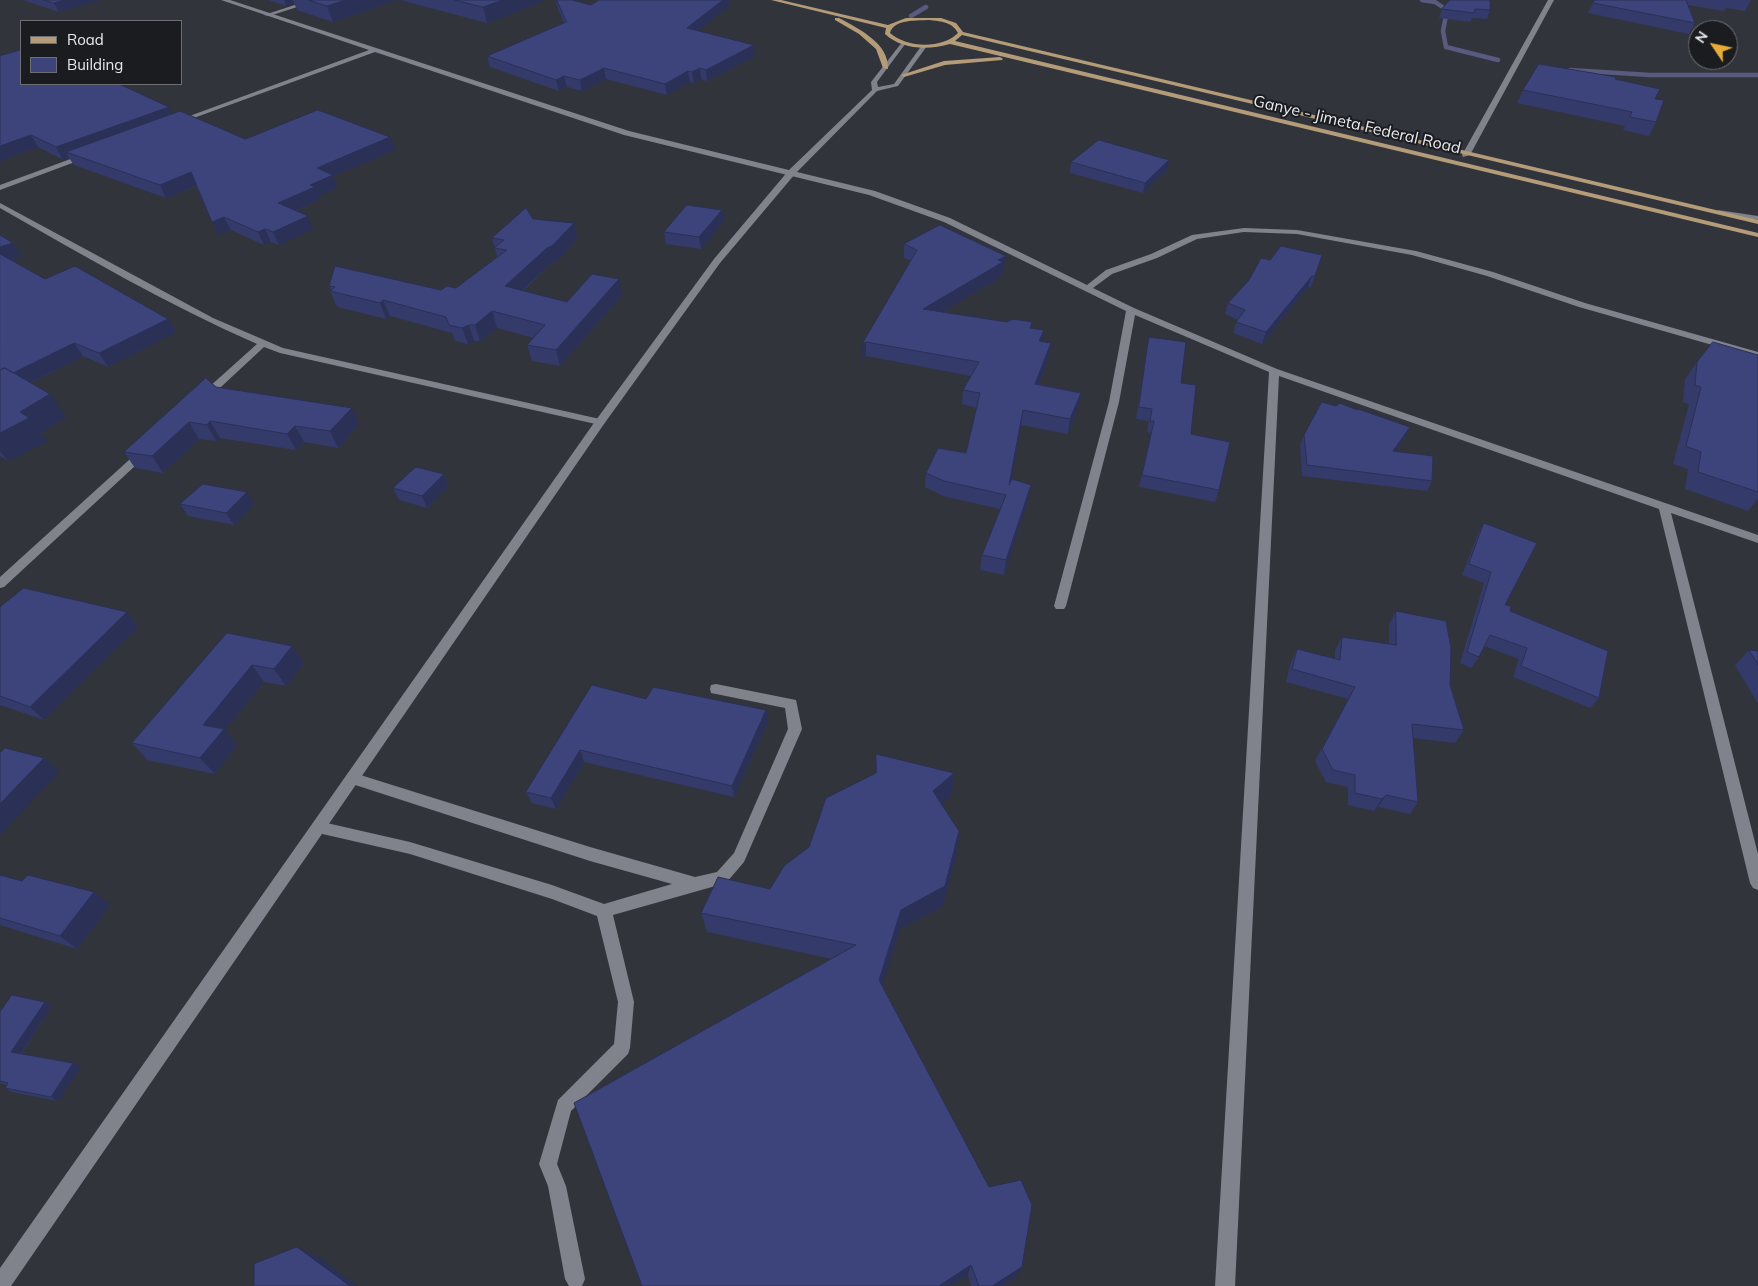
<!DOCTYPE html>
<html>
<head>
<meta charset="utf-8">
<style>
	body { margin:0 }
	#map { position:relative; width:1758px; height:1286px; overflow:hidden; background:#32343c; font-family:Mulish,sans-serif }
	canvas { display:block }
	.legend { position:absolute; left:20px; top:20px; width:162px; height:65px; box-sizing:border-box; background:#1b1c20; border:1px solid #6d6e72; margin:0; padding:6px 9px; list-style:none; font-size:15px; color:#e7e9ee }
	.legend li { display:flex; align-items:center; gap:10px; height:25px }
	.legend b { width:25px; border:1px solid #6d6e72 }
	.north { position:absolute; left:1688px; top:20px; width:50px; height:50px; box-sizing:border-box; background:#1b1c20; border:1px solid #6d6e72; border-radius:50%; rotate:304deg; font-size:14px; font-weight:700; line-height:20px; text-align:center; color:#e7e9ee }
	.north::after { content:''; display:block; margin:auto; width:18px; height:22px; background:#e6ac36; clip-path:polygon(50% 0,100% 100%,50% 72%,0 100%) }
</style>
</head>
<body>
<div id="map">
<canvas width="1758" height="1286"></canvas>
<ul class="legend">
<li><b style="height:6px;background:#b39c77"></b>Road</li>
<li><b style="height:14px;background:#3c447b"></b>Building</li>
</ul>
<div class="north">N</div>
</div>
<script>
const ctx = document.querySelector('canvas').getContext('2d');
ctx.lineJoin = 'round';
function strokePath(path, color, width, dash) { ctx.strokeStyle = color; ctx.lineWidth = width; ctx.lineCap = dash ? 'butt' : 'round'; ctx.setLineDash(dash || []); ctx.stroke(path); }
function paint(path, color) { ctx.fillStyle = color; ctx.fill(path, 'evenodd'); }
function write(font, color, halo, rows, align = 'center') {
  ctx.font = font + ' Mulish,sans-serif'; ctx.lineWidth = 4; ctx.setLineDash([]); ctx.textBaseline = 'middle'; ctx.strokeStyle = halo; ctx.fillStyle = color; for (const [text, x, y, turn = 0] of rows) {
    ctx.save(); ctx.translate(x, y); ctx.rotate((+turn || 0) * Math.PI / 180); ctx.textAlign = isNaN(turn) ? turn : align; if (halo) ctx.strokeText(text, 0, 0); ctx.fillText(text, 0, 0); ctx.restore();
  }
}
const stream = new Path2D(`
	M1422,0L1435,2L1447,10L1443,31L1446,47L1498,60
	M911,16L926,7
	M1570,70L1650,75H1758`);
const lane = new Path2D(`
	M310,0H319L269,16L264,15Z
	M716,684L796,700L802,729L744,862L726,883L613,915L634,1002L630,1048L628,1054L571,1111L557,1164L566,1186L585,1279L582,1286H569L565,1279L548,1186L539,1164L558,1100L614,1044L618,1002L597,916L552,899L410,854L318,833L313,831L311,827L313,823L318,821L410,842L552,885L604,904L672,884L590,861L349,783L347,779L349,775L354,773L590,847L695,877L717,872L734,853L788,729L785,708L711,693L710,689L711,685Z`);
const street = new Path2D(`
	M221,0H230L629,131L875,191L950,218L1087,285L1106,270L1151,254L1192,235L1244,228L1297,230L1416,251L1493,272L1585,303L1758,352V358L1579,307L1487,276L1412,255L1297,234L1244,232L1197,239L1157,258L1112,274L1093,288L1134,308L1277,369L1758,535V543L1671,513L1758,854V890L1753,888L1750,883L1659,509L1279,376L1235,1286H1215L1269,372L1135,315L1119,402L1066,606L1064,609H1056L1054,606L1109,402L1126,311L944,222L869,195L624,135L375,52L180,123H176V121L369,50Z
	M1548,0H1554L1470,155L1463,157L1462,155Z
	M84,154L91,156L0,190V185Z
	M0,203L213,318L283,348L600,419L605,422L600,425L280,353L264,347L207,400H199V396L257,344C168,305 84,256 0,208Z
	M144,449L148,450L149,452L148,454L4,587L0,588V577L140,450Z`);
const secondary = new Path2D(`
	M903,41L906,43L877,82L878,87L894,84L922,45L927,46L898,86L877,91L795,174L720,263L604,424L11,1286H0V1268L596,420L714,259L789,170L872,90L871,82Z
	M1718,210L1758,216V220L1718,214Z`);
const primary = new Path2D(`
	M771,0H781L888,25L906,18H941L956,23L963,32L1758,220V224L962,35L955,41L1758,233V237L950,44C929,50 902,50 885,34L886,28ZM927,20C938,21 952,21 958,33C942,49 907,48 890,33C894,19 915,21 927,20Z
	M835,18H839C859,29 889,43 888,69L883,68L876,49L859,34L835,20Z
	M1000,57L1003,59L1002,60L945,65L904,77L901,75L944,61Z`);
const wall = new Path2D(`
	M23,0H99L59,12Z
	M268,0H396L333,22L297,10L294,3L286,6Z
	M400,0H541L542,2L487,23Z
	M556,0H572L591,5L599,0H729L730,5L698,31L755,56L707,81L701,79L694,83L690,82L667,95L606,79L582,91L567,87L559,91L490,67L487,56L564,23L557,6Z
	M1450,0L1490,10L1487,19L1472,18L1470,22L1439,18L1442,9Z
	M1595,0H1751L1745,11L1726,8L1724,11L1688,5L1695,23L1689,34L1588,13Z
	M0,56L173,114L245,139L395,150L333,176L338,187L319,196L320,199L296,211L313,229L279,245L271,242L264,245L231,230L218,235L212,222L196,186L166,198L74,165L69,158L63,160L38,147L0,161Z
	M1615,79L1655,99L1656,122L1649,136L1623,130L1625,126L1517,103L1523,90Z
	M1071,162L1167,170L1143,193L1070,173Z
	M722,210L724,221L701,249L666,244L664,232Z
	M533,219L574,223L577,239L556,262L551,263L523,291L567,302L622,295L560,366L532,361L527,345L534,338L497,328L480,341H474L468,344L455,341L452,333L390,316L386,319L337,307L330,291L331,290L329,286L441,290L456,288L497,257L492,238Z
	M0,235L13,243L21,256L11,260L45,279L168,319L176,332L108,367L83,356L31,383L66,417L40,433L47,441L8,461L0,456Z
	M904,244L1004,270L1002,271L1001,277L942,312L1007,322H1032L1031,328L1042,341L1051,343L1049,357L1039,384L1081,393L1078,408L1068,434L1021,425L1011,481L1028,500L1004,575L980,570L982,555L1000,509L943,496L925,487L926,473L966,453L977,408L962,404L963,390L971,376L866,356L862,359V344L911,261L904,258Z
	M1322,255L1311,287H1308L1262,344L1233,333L1236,322L1238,320L1225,314L1228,303L1270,260Z
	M1149,337L1191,434L1219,490L1215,502L1139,487L1151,433L1147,432L1149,421L1136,419L1147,348Z
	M1758,355V499L1748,511L1685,489L1688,469L1673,464L1689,404L1683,402L1685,379L1697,362Z
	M216,387L359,424L338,448L304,442L296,450L220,438L216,441L199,439L163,473L135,468L124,452Z
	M1304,435L1405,437L1395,451L1432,481L1427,491L1302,476L1300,445Z
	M444,474L448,486L427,508L399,500L393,488Z
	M180,504H254L234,525L188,516Z
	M1484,523L1505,605L1510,611L1599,698L1590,708L1513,677L1519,659L1484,646L1479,657L1471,668L1460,663L1484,583L1462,575L1478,534Z
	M0,607L127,612L138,627L44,720L0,705Z
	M1396,611L1450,685L1464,730L1455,743L1413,738L1418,802L1410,814L1378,807L1374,811L1348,805V787L1326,782L1315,761L1348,699L1286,682L1291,662L1297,649L1335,659V650L1342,637L1389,644V624Z
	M227,633L292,646L304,663L286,686L264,682L225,730L237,745L215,774L147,760L132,743Z
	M1749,650L1758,651V704L1735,665Z
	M646,699L768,722L734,797L584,762L556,809L532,803L526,792Z
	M954,773L952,794L941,803L957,852L943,906L900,929L882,986L1016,1277L1002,1286H971L968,1275L951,1286H642L832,959L707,932L701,913L770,889Z
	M0,875L110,905L77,949L0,925Z
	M45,1002L52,1006L21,1054L73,1063L81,1067L58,1101L12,1092L5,1088L7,1085L0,1083V1012Z`);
const shadedWall = new Path2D(`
	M65,0H99L59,12L54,3Z
	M284,0H293L294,3L286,6Z
	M346,0H396L333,22L327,6Z
	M503,0H541L542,2L487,23L483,7Z
	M723,0H729L730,5L689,39L687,28Z
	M754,45L755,56L707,81L706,70Z
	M604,68L606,79L582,91L580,80Z
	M700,68L701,79L694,83L692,72Z
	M688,71L690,82L667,95L665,84Z
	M564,76L567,87L559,91L556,80Z
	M169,107L175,119L66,152L69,158L63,160L56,147Z
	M31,135L38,147L0,161V146Z
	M390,137L395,150L333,176L338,187L319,196L320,199L284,216L278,203L310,185L317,168Z
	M1169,160L1167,170L1143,193L1145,183Z
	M191,172L197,185L166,198L160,185Z
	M722,210L724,221L701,249L699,237Z
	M308,216L313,229L279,245L273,232Z
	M224,217L231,230L218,235L212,222Z
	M574,223L577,239L556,262L551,263L510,302L505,286Z
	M265,229L271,242L264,245L258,232Z
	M13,243L21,256L2,263L0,260V247Z
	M1006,256L1004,270L1002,271L1001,277L923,323V309L998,260Z
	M1312,276L1308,287L1262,344L1266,332Z
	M619,279L622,295L560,366L556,350Z
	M383,300L390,316L386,319L380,303Z
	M492,311L497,328L480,341L475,325Z
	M168,319L176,332L108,367L99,353Z
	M469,325L474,341L468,344L462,328Z
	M1044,330L1042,345L1039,341Z
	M866,342V356L862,359V344Z
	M74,343L83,356L18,389L8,375Z
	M1051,343L1049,357L1033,399L1035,384Z
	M1081,393L1078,408L1068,434L1070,419Z
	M50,394L66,417L40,433L47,441L8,461L0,451V433L20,412Z
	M352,408L359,424L338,448L330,431Z
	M1023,410L1021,425L1008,500L1009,485Z
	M210,421L220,438L216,441L207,425Z
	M189,422L199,439L163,473L152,456Z
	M295,426L304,442L296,450L287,434Z
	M1410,427L1405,437L1388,461L1393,451Z
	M444,474L448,486L427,508L422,496Z
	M1031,485L1028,500L1004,575L1006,560Z
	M247,492L254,504L234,525L226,513Z
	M127,612L138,627L44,720L30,707Z
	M292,646L304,663L286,686L274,669Z
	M252,665L264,682L225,730L237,745L215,774L200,758L203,725Z
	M766,710L768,722L734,797L732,786Z
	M580,750L584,762L556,809L551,798Z
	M44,758L59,772L0,835V804Z
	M954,773L952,794L931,812L933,791Z
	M1386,795L1378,807L1374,811L1382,799Z
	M959,831L957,852L943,906L900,929L879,997V980L901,910Z
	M94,892L110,905L77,949L60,936Z
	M45,1002L52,1006L19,1056L11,1052Z
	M73,1063L81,1067L58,1101L51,1097Z
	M297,1247L319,1257L357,1286H350Z
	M971,1265L968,1275L951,1286H939Z
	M1022,1267L1016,1277L1002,1286H992Z`);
const building = new Path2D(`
	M44,0H65L54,3Z
	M309,0H346L327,6Z
	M455,0H503L483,7Z
	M557,0H572L591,5L599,0H723L687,28L754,45L706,70L700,68L692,72L688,71L665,84L604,68L580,80L564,76L556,80L487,56L566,22Z
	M1450,0H1490V10L1475,9L1474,13L1442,9Z
	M1595,0H1686L1695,23L1593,3Z
	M21,50V84H119L169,107L56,147L31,135L0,146V56Z
	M1539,64L1616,77L1615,79L1660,89L1655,99L1664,100L1656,122L1630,117L1632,112L1523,90Z
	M318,110L390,137L317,168L333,175L310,185L315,187L278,203L308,216L273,232L265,229L258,232L224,217L212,222L191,172L160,185L66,152L180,111L245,139Z
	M1099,140L1169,160L1145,183L1071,162Z
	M687,205L722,210L699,237L664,232Z
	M526,208L533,219L574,223L552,246L547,248L505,286L567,302L592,274L619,279L556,350L527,345L545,325L492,311L475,325H469L462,328L449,325L446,317L383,300L380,303L330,291L335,287L329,286L335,266L441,290L447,286L456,288L507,250L494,248L504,240L492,238Z
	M940,225L1006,256L998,260L1003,262L923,309L1007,322L1013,319L1032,322L1030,328L1044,330L1039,341L1051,343L1035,384L1081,393L1070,419L1023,410L1009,485L1012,479L1031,485L1006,560L982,555L1006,495L944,481L926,473L938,448L966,453L980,393L963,390L979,362L866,342L862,344L917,250L904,244Z
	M0,235L13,243L0,247Z
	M1281,246L1322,255L1315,276H1312L1266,332L1236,322L1245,310L1228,303L1249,280L1261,258L1270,260Z
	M0,254L45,279L75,266L168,319L99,353L74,343L13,373L5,368L0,370Z
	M1149,337L1186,342L1181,383L1196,385L1191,434L1230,442L1219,490L1142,475L1154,421H1150L1152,409L1139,407Z
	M1713,342L1758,355V492L1698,472L1701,452L1686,446L1701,387L1695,385L1697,362Z
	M5,368L50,394L20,412L29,418L0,433V370Z
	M206,378L216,387L352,408L330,431L295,426L287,434L210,421L207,425L189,422L152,456L124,452Z
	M1322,402L1336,406L1340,403L1357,410L1358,409L1410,427L1393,451L1433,456L1432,481L1307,465L1304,435Z
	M416,467L444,474L422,496L393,488Z
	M203,484L247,492L226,513L180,504Z
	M1484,523L1537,543L1505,605L1511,606L1510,611L1608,651L1599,698L1521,666L1527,648L1490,635L1479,657L1467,652L1491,572L1469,564Z
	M24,588L127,612L30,707L0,696V607Z
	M1396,611L1446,621L1451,648L1450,685L1464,730L1412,724L1418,802L1386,795L1382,799L1355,793V775L1333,770L1322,749L1355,687L1292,669L1297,649L1340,660L1342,637L1396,645Z
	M227,633L292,646L274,669L252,665L203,725L224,729L200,758L132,743Z
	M1749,650L1758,651V664Z
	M592,685L646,699L653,687L766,710L732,786L580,750L551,798L526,792Z
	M5,748L44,758L0,804V753Z
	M876,754L954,773L933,791L959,831L945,886L901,910L879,980L989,1187L1021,1180L1032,1205L1022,1267L992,1286H979L971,1265L939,1286H642L574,1103L856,945L701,913L718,877L770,889L784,866L809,847L826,798L876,773Z
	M0,875L22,881L28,875L94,892L60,936L0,918Z
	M12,995L45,1002L11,1052L73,1063L51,1097L5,1088L8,1083L0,1081V1012Z
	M297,1247L350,1286H254V1264Z`);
const farStreetnames = [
	["Ganye - Jimeta Federal Road",1357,125,13]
];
strokePath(stream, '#585a7f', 4.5);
paint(lane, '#80828c');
paint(street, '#80828c');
paint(secondary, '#80828c');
paint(primary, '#b39c77');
paint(wall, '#343a6a');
paint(shadedWall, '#2a3056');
paint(building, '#3c447b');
strokePath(building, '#2a3056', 1);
write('16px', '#e7e9ee', '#1b1c20', farStreetnames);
</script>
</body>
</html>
